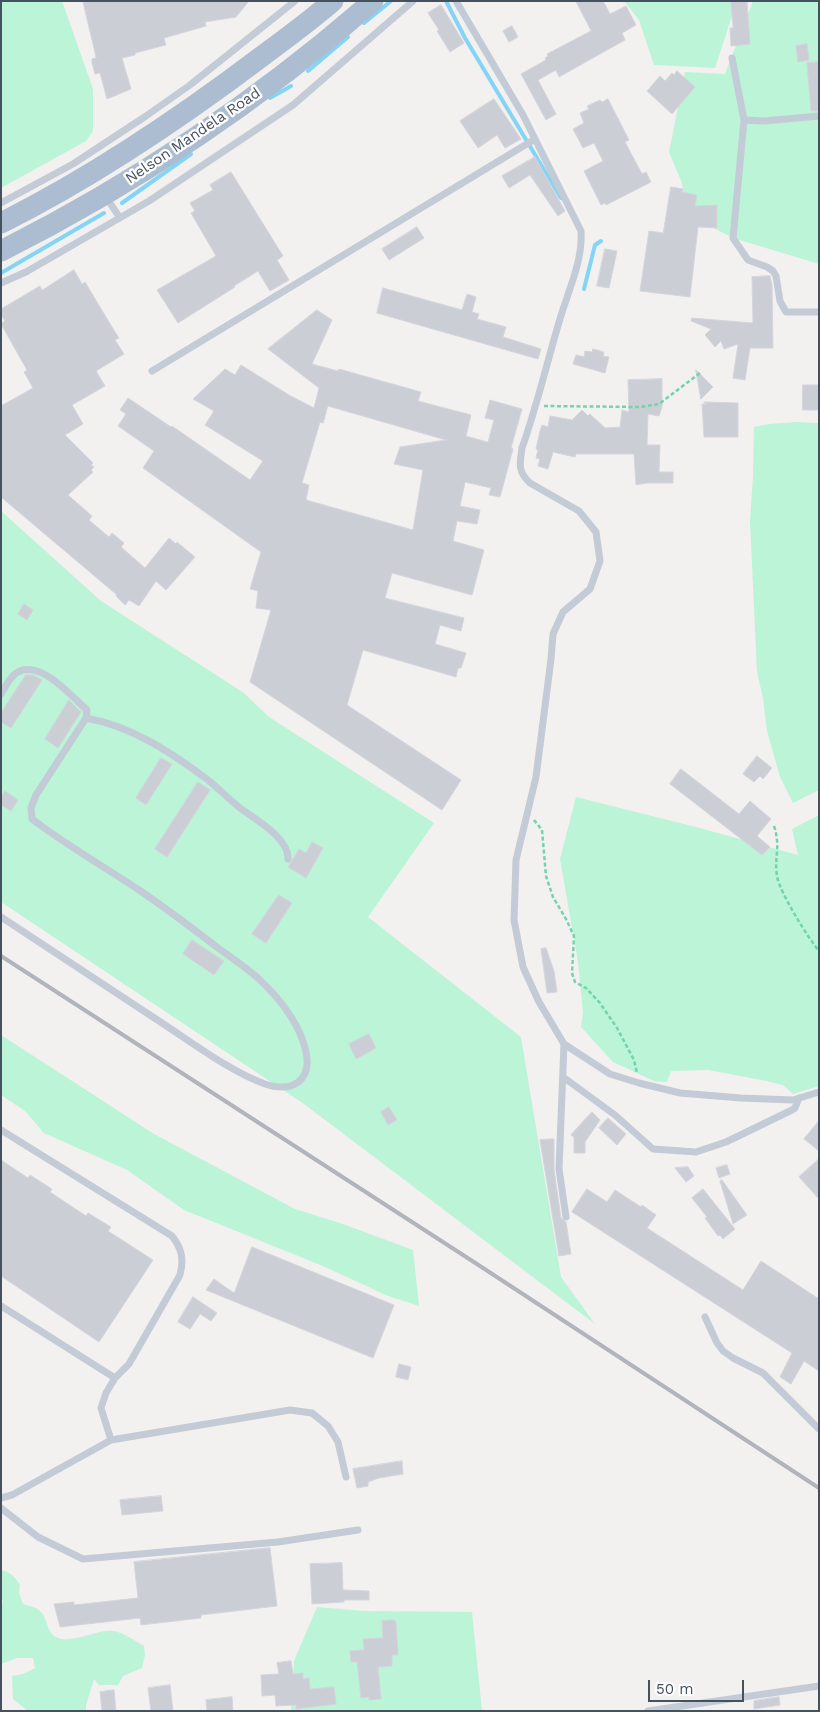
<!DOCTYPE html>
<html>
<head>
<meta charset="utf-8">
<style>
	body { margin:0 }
	#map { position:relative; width:820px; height:1712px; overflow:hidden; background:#f3f0f0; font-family:"Work Sans",sans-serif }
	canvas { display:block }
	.frame { position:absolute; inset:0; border:2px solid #465160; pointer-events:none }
	.scale { position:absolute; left:648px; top:1680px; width:96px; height:22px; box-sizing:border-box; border:2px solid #465160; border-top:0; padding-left:6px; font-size:15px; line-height:18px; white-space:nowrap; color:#465160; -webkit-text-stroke:4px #fff; paint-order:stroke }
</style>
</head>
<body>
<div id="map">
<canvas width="820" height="1712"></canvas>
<div class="frame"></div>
<div class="scale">50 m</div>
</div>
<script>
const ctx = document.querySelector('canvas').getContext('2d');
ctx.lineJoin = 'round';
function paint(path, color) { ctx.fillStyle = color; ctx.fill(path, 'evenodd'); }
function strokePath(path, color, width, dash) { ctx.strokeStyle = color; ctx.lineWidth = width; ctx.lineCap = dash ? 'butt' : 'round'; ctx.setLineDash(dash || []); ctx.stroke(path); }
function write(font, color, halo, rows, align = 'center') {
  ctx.font = font + ' "Work Sans",sans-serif'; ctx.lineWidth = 4.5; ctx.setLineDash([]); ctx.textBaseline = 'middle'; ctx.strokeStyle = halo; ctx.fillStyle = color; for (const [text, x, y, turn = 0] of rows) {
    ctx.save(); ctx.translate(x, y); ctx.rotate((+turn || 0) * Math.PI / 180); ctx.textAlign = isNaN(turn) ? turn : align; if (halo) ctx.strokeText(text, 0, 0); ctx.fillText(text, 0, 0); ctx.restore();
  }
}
const green = new Path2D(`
	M1,1H62L93,89V131L86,141L1,188Z
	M624,1H737L715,68L654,65L639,20Z
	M753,1H819V264L733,238L686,214L682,183L669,152L685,72L725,74Z
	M797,422L819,423V790L793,803L780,777L767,731L763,698L757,672L750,521L753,476L754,427L769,424Z
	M1,511L101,601L244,693L269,717L434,823L368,917L521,1037L561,1277L595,1324L304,1104L1,902Z
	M576,797L696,827L798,855L792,829L819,815V1086L793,1094L783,1085L767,1081L708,1070L671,1071L667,1082L654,1081L613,1062L581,1027L583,1013L578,962L560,859Z
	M1,1035L154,1134L295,1209L343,1224L413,1250L419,1306L388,1296L323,1266L184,1210L127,1170L44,1133L25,1111L1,1095Z
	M1,1570C11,1572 15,1577 20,1585L19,1593L23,1604C29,1606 36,1607 40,1611C48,1618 46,1632 56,1637C71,1645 97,1629 113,1631C123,1632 135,1641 144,1646L145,1655L142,1668L123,1676L118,1685H99L94,1679L86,1705V1711H28L13,1699L12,1676L23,1674L35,1668L33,1658H17L1,1664V1612L3,1601L1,1599Z
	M317,1607L364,1611L472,1612L482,1711H291L294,1661Z`);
const stream = new Path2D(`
	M446,1L465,38L561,198
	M364,23L391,1
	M308,71L348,37
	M270,98L291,86
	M122,203L191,154
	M1,273L104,213
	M584,289L595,245L601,241`);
const building = new Path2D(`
	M83,1H249L236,17L205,22L206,26L164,38L166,45L135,53V55L122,58L131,89L107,99L100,73L95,74L92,63V59L96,58Z
	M576,1H603L610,14L626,6L636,25L622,33L625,40L600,54L559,77L556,70L538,80L556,114L546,120L521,74L546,60L545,58L548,56L547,54L591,31Z
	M731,1H747L750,44L731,46L730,28H733Z
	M441,5L464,43L450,52L437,31L439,30L428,13Z
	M512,26L518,37L509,42L503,31Z
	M807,44L809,60L798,62L796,46Z
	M819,62V111H811L807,63Z
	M677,71L695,87L672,114L647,91L660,76L665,81L672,73L674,75Z
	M494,99L521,139L505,148L497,135L478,148L460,121Z
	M608,99L629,140L625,142L642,174L646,172L651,182L606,205L605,203L601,205L584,171L603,161L594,143L583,148L573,129L584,123L580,113L589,109L587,106L600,100L602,102Z
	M535,157L565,211L558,216L530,175L509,188L502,176Z
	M231,172L283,256L277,260L289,280L270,291L258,271L234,286L235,287L178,323L157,290L216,256L191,213L195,211L190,203L213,190L210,185Z
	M671,187L683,189L682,192L697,195L695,206L717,205V228L698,227L690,297L640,291L649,231L663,233Z
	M417,227L424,238L389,260L382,249Z
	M605,249L617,251L609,288L597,286Z
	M74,270L82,284L85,282L112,327L119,338L115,340L124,354L96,371L105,386L72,405L83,424L65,435L93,463L91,465L94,467L91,470L93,472L68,495L92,516L89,520L109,537L112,533L124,543L121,547L145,568L169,538L176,544L177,542L195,557L166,590L156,581L139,606L129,600L125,605L116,596L117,595L1,497V406L33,388L24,372L27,370L1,324L5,321L1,314V309L40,286L42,290Z
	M770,276L772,285L773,348H750L745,380L733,378L738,344L724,349L721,341L715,347L705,335L711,329L691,321L692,318L753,323L752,277Z
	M383,288L462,310L467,294L476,297L472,312L479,314L477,319L506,327L503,337L541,349L538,359L377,313Z
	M317,310L332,320L312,364L338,371L339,369L421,392L418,401L471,415L466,436L487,442H488L494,420L485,418L490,400L522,409L511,448L513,449L500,497L489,495L491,488L465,482L460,506L480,510L477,524L457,521L453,541L484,550L472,595L392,573L385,598L464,618L461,631L440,625L435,644L466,653L461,668H458L456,677L363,650L347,705L461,780L442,810L250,682L271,610L256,608L258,591L250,589L261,552L143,468L154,451L118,426L126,414L120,410L128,398L171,427L172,426L250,480L263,461L205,425L214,411L193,399L225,369L235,375L241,365L289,395L314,408L319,388L268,349ZM328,406L446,440L400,447L394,464L423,470L413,530L306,500L309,485L302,483L320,422L323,423Z
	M593,349L604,352L603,356L609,357L605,373L573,364L576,355L584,357L585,351L592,352Z
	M696,370L713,387L701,399Z
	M662,379V407L659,416L648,414L647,445H660L659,472H673V483H647L636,485L634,454H576L575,457L553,452L548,469L538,466L540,459L536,458L538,450L536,449L540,431L542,425L548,427L550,416L572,420L582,410L588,416L590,414L605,428L620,427L622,410L629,412L628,380Z
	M803,385H819V410H803Z
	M704,402L738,403V437H704L702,404H706Z
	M24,604L33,610L27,620L18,614Z
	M26,675H33L42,680L11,728L1,722V713Z
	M69,700L81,712L58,748L45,739Z
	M757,756L772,768L763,779L760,776L754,782L743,774Z
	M161,758L172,764L146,805L136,798Z
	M681,769L739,814L750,801L771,819L757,836L770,847L762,855L670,784Z
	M198,782L210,790L167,857L155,849Z
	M5,791L18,800L11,811L1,805V797Z
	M312,842L323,848L306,878L288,867L299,849L306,853Z
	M279,895L292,903L266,943L252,934Z
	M192,940L224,961L214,975L183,954Z
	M546,948L554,971L557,992L547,993L541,949Z
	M369,1034L376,1048L356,1059L349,1044Z
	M389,1107L397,1120L388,1125L381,1112Z
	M592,1112L600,1120L585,1142V1153H574V1137L571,1135Z
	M608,1118L626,1134L617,1145L599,1128Z
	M819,1121V1151L804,1139Z
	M549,1139H554V1170L561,1218L566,1222L571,1254L559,1256L540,1140Z
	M819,1159V1199L799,1177Z
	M1,1160L28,1178L30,1175L52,1189L50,1192L86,1216L88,1213L111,1227L108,1231L153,1260L99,1342L1,1276Z
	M727,1165L730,1174L719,1178L716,1168Z
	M688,1167L694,1176L686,1182L675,1168Z
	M722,1180L747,1215L733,1224L720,1181Z
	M587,1189L607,1202L615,1190L641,1207L642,1205L656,1215L647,1228L743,1290L761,1261L819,1299V1371L804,1361L791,1384L780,1377L792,1353L572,1212Z
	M703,1189L735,1229L723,1239L720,1235L718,1236L705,1218L707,1217L692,1198Z
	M252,1247L394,1305L373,1358L206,1290L214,1279L234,1293Z
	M193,1297L217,1313L211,1321L200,1314L190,1329L178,1322Z
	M399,1364L411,1367L408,1380L396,1377Z
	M402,1461L403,1474L379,1478L368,1482V1486L357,1488L353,1469Z
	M161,1496L163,1511L122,1515L120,1500Z
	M270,1548L277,1606L201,1615V1618L141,1625L140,1618L60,1627L54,1604L74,1602V1605L138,1598L134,1562Z
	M342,1563L343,1590L369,1591V1600H344V1602L312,1604L310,1564Z
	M394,1620L396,1622L398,1655H392V1666L378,1667L381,1699L369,1700V1697L361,1698L357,1662H351L350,1651L364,1650L363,1639L383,1638L382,1621Z
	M291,1661L293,1674L303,1673V1679L309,1678L310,1689L334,1687L336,1704L296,1709V1705L276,1706L275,1695L262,1696L261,1675L279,1674L277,1663Z
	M170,1685L173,1711H151L148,1688Z
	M114,1690L116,1711H102L100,1692Z
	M232,1697L233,1711H207L206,1700Z
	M779,1697L780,1705L754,1709V1701Z`);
const path = new Path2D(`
	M544,406L640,407L659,404L700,373
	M534,820L542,830L546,876L553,897L566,919L574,936L572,973L575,982L586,988L600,1003L617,1028L634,1060L637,1073
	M774,826C781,847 774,857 777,876C779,891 808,938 819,951`);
const lane = new Path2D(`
	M456,1L523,115L581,231C583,261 568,291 560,319C547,362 537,406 522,448C520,463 517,471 530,483L579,511L596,532L600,561L590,589L563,612L553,634L551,659L536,777L516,860L514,920L523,967L539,1002L564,1044L610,1074L639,1083L680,1093L741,1098L793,1100L819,1092
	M732,58L744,120L733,238L748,260L767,267L773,271L776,276L780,301L786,312H819
	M744,120L764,121L819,116
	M106,197L120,218
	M1,203L73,164L146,116L190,85L295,1
	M1,283L26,272L149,201L293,105L413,1
	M152,371L535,139
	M1,694C5,687 9,679 15,674C38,656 71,696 87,710L86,718L36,795L31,808L32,819C66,845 103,866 139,890C166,908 192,928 218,948C232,958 247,968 260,980C280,999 300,1024 306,1052C312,1081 292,1093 265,1084C233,1073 194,1044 165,1025C111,989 56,953 1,917
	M86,718C132,726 172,753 208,780C219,789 229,799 240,808C255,819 289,838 288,859
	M564,1044L559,1169L566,1217
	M563,1077L615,1115L653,1149L696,1152L726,1142L792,1110L795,1108L799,1098
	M1,1130L172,1236C182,1249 184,1259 180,1275L129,1364L115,1378L106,1393L101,1408L111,1440
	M1,1306L115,1378
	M705,1317L717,1343L723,1351L733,1358L763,1373L819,1429
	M1,1498L12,1495L111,1440L290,1410L312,1413L328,1426L338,1442L346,1477
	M1,1508L38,1537L83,1559L278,1542L358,1530
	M648,1711L819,1686`);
const primary = new Path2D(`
	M1,223C93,177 179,119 261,57C285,39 310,21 333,1
	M1,251C134,184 261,99 373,1`);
const rail = new Path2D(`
	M1,956L480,1266L819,1488`);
const streetNames = [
	["Nelson Mandela Road",193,136,-34]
];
paint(green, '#bbf4d6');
strokePath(stream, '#84d4f5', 4);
paint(building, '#ccced6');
strokePath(building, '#d4d5dc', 1);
strokePath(path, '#70d5ac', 2.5, [4, 2.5]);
strokePath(lane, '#c3cbd6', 7);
strokePath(primary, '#adbdd1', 21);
strokePath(rail, '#b2b4bb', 4);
write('15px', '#465160', '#fff', streetNames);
</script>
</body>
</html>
